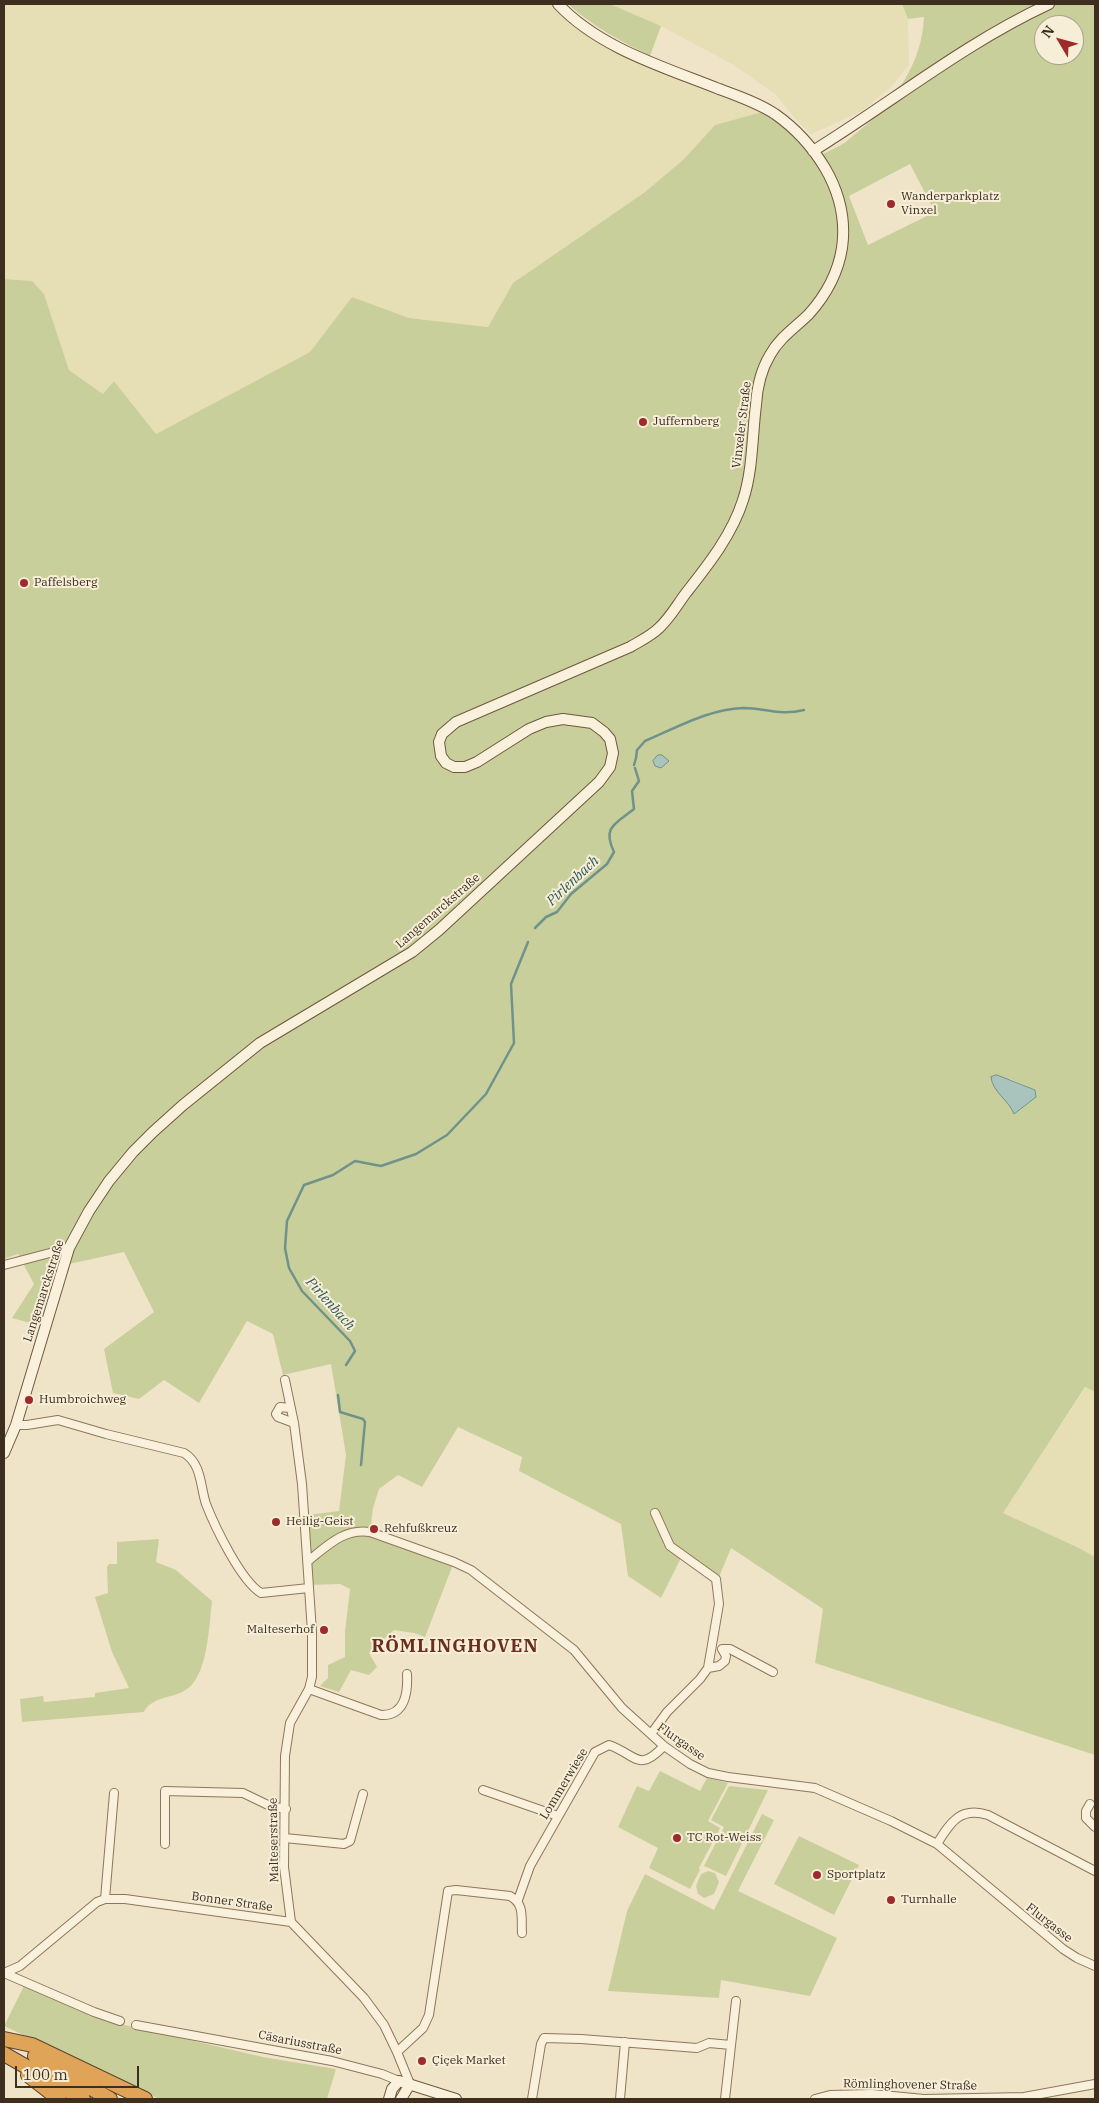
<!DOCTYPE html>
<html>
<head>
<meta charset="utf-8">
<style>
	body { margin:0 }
	#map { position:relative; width:1099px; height:2103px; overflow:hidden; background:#f0e4c8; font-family:"IBM Plex Serif",serif }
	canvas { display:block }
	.frame { position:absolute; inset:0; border:5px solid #3d2e20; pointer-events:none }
	.north { position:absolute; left:1034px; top:15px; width:50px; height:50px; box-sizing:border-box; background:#f7eed8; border:1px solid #ada18e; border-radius:50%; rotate:307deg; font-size:14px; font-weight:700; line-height:20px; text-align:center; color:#3d2e20 }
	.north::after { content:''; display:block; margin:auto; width:18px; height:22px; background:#9e2a2b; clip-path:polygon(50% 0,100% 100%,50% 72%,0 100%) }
	.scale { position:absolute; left:15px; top:2066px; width:124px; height:22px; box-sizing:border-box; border:2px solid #3d2e20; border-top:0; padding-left:6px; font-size:15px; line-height:18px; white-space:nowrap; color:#3d2e20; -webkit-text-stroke:4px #f7eed8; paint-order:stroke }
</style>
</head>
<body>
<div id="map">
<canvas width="1099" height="2103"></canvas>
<div class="frame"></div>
<div class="north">N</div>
<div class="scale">100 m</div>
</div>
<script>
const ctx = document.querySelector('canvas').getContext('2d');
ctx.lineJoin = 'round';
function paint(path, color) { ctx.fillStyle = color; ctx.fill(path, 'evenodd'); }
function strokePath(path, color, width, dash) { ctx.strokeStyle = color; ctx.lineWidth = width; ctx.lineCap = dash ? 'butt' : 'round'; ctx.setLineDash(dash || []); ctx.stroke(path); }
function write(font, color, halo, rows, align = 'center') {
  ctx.font = font + ' "IBM Plex Serif",serif'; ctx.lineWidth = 4; ctx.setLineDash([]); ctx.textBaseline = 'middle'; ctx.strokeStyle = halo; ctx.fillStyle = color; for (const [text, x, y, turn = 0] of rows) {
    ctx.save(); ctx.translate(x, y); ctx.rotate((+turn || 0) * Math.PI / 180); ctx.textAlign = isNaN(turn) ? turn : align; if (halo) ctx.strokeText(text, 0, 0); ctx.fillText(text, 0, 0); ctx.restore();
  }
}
const farmland = new Path2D(`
	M4,4H553L572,23L762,112L715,125L684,159L645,192L513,283L488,327L409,318L352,297L310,352L156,434L114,381L103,394L69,370L44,294L32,281L4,279Z
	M610,4H902L908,19L909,65L892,86L862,111L811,134L798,122L775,94L734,65L661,26Z
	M1086,1387L1095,1392V1557L1079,1548L1002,1513Z`);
const green = new Path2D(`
	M568,4H610L661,26L650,56C621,41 592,26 568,4Z
	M902,4H1095V1392L1085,1387L1003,1513L1079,1548L1095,1557V1755L815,1663L823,1609L731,1548L719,1577L684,1552L661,1598L628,1576L621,1524L519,1471L522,1457L458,1427L422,1487L398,1475L379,1489L373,1508L370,1533L454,1562L425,1637L414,1633L394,1630L369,1653L377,1667L369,1675L351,1670L339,1692L320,1686L328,1678V1665L345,1657V1632L350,1589L340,1584L309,1585L307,1515L339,1511L346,1455L331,1364L283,1375L273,1334L247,1321L199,1403L164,1380L139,1399L113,1393L104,1349L154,1312L124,1252L51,1268L34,1324L12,1318L34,1284L18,1254L4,1259V279L32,281L44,294L69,370L103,394L114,381L156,434L310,352L352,297L409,318L488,327L513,283L645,192L684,159L715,125L762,112L786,128L813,158C822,154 832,150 841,145C848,141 853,135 859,131C894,103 922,64 924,17L908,19ZM1044,25H1074V55H1044ZM910,164L935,212L868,245L849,196ZM1010,1079L1035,1090L1036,1097L1014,1114L1011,1106Z
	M159,1539L156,1562L176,1570L212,1601C209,1625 208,1679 184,1691C172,1698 151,1697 144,1712L22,1722L20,1699L43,1696L44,1702L95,1697V1693L129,1688L112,1652L95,1597L108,1593L107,1567L109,1564H117V1542Z
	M660,1771L700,1791L707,1778L728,1783L708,1821L720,1828L699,1868L700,1870L690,1889L649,1868L658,1848L618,1827L637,1786L649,1791Z
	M729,1786L768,1790L726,1876L704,1866L724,1827L711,1820Z
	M762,1814L774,1820L738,1891L837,1938L810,1996L721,1980L719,1998L608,1991L627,1911L645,1874L714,1910Z
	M799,1836L859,1865L834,1915L774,1884Z
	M708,1871L715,1873L719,1882L714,1894L704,1898L698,1894L696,1886L701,1874Z
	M24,1986L61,2002L125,2025L263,2057L336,2069L327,2099H159L4,2026Z`);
const water = new Path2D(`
	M658,755H662L669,761L661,768L655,766L653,761Z
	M997,1075L1035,1090L1036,1097L1014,1114C1009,1100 992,1092 991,1077Z`);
const stream = new Path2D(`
	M634,765L636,758L637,750L645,741C676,728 709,709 743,708C766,708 779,716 804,710
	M535,928L546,917L557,912L571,894L607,864L614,852C602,827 615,824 634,809L632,791L639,781L635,768
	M346,1365L355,1351L350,1341L302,1291L289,1268L285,1248L287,1221L304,1185L333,1175L355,1161L381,1166L416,1154L447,1135L486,1094L514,1043L511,984L528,942
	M338,1395L340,1412L363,1419L365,1422L361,1465`);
const street = new Path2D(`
	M4,1265L69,1248
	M285,1380L294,1423L302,1484L312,1632V1677L309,1689L290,1723L285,1756L284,1867L291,1922L364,1998L384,2025L397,2052L410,2084
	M290,1408L280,1407L276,1414L278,1417L294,1423
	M16,1425H27L58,1420L106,1434L184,1453C202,1464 200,1486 206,1504C215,1527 241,1581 261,1593L309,1588
	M308,1561C327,1546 344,1528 370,1532L454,1562L471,1570L574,1650L622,1708L664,1746L690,1764L708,1773L728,1777L815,1788L891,1821L937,1844L1063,1949L1077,1958L1095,1966
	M708,1668L719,1666L725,1661L726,1656L722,1649H730L773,1672
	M309,1689L381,1715C405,1716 408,1693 407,1674
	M651,1734L667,1712L700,1679L708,1668L719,1604L716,1579L670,1546L655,1513
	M483,1790L558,1816
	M1090,1804L1086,1811V1818L1095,1827
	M285,1838L344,1844L350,1841L363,1794
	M165,1844V1791L243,1793L270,1806L286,1809
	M937,1844C950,1823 960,1806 988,1815L1095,1871
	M105,1899L114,1793
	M518,1900L530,1866L595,1752L609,1745C637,1755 638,1773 664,1746
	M4,1973L20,1966L97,1902L105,1899H125L291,1922
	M4,1973L94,2012L120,2021
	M136,2025L332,2061L382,2074L399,2081
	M397,2052L423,2028L429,2015L448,1891L456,1890L510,1896C525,1904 521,1918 522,1933
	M532,2099L541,2044L544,2038L581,2039L697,2048L709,2043L731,2045
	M620,2099L625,2042
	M725,2099L736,2001
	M815,2099L830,2095L872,2094L924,2099L1024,2097L1095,2084`);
const secondary = new Path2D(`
	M813,151C892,102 965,43 1049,4
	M4,1453L16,1425L69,1248L89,1211L109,1181L133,1152L153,1132L183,1105L260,1043L412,952L439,930L599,782L610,767L613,753L610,739L604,732L592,723L563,719L546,722L529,729L477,762L465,767H454L446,763L441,756L439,742L442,734L456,722L630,647C640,641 651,636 659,628C670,618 677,605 686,593C708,565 732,535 743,500C753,470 752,436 756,405C757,388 761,370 770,355C779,338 796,327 809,314C826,295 838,273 842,248C846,220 839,192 825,168C813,148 795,128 775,114C758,103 738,96 719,89C664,67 599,48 558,4
	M389,2099L392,2089L399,2081L456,2099
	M401,2099L410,2084`);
const highway = new Path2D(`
	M4,2039L32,2045L145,2099
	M4,2054L83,2099
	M35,2056L110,2099
	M28,2075L59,2099`);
const markers = [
	[891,204,5,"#9e2a2b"],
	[643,422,5,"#9e2a2b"],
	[24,583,5,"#9e2a2b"],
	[29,1400,5,"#9e2a2b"],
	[276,1522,5,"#9e2a2b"],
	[374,1529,5,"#9e2a2b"],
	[324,1630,5,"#9e2a2b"],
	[677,1838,5,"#9e2a2b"],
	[817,1875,5,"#9e2a2b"],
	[891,1900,5,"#9e2a2b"],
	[422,2061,5,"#9e2a2b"]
];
const poiNames = [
	["Wanderparkplatz",901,197],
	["Vinxel",901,211],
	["Juffernberg",653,422],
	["Paffelsberg",34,583],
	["Humbroichweg",39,1400],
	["Heilig-Geist",286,1522],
	["Rehfußkreuz",384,1529],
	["Malteserhof",314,1630,"right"],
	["TC Rot-Weiss",687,1838],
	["Sportplatz",827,1875],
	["Turnhalle",901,1900],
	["Çiçek Market",432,2061]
];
const streetNames = [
	["Vinxeler Straße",742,425,-83],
	["Langemarckstraße",438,911,-41],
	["Langemarckstraße",44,1291,-72],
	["Flurgasse",681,1742,35],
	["Lommerwiese",564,1784,-59],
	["Malteserstraße",274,1840,-91],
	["Bonner Straße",232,1902,8],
	["Flurgasse",1049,1923,38],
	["Cäsariusstraße",300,2043,11],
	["Römlinghovener Straße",910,2085,1]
];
const waterNames = [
	["Pirlenbach",573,881,-43],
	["Pirlenbach",330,1304,48]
];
const districtNames = [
	["RÖMLINGHOVEN",455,1647]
];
paint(farmland, '#e6deb5');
paint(green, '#c9cf9b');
paint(water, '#a9c4bc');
strokePath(water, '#6f938a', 1);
strokePath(stream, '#6f938a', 2.5);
strokePath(street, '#8d765c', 10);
strokePath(secondary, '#6f573f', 12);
strokePath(highway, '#5b4430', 16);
strokePath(street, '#faf1dc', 8);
strokePath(secondary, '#faf1dc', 10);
strokePath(highway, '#e0a458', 14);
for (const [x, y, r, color] of markers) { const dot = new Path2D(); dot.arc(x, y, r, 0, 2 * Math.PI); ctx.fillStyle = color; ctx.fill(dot); strokePath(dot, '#f7eed8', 2); }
write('12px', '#3d2e20', '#f7eed8', poiNames, 'left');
write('12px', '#3d2e20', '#f7eed8', streetNames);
write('italic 14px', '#2f5d5a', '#f7eed8', waterNames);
ctx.letterSpacing = '1px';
write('bold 18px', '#6b2e1e', '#f7eed8', districtNames);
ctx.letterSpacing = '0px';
</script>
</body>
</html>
